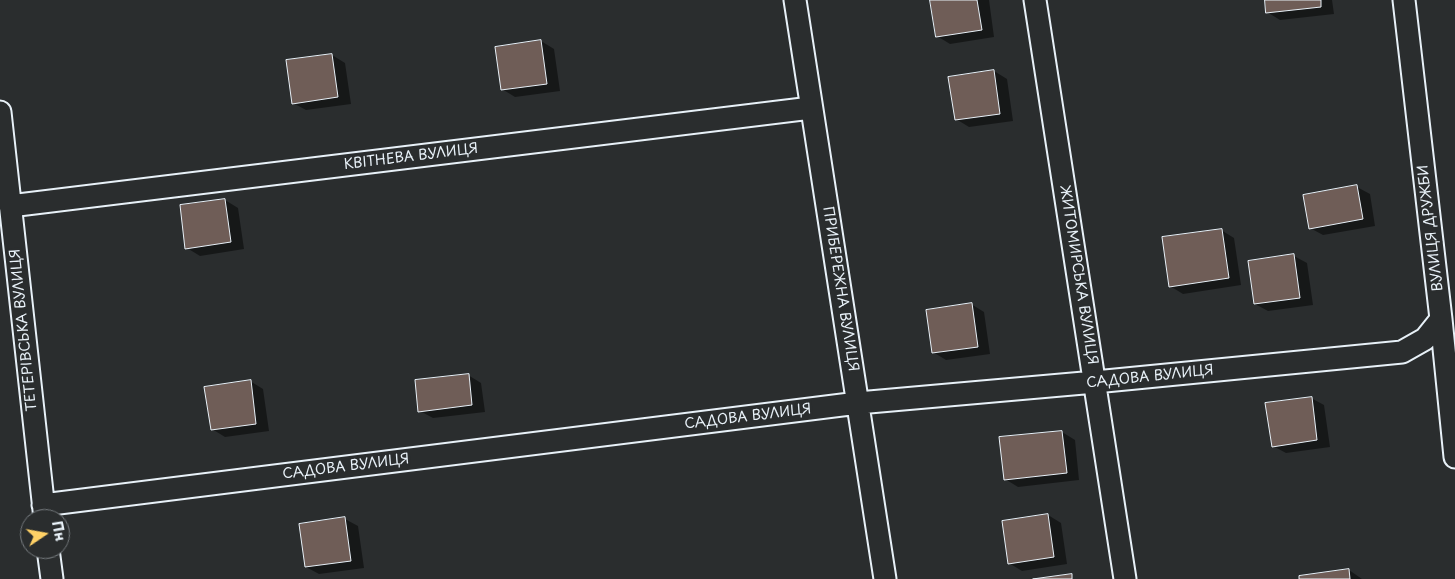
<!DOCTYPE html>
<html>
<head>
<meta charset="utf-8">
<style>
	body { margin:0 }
	#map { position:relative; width:1455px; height:579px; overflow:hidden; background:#2a2d2e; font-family:"Playpen Sans",sans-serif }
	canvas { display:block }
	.north { position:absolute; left:20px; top:509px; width:50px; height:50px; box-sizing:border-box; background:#2a2d2e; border:1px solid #767b7f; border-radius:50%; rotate:78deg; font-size:14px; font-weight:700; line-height:20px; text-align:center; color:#e8f1f8 }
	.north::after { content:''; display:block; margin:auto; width:18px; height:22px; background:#ffd166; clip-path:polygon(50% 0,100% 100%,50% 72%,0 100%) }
</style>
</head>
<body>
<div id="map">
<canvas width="1455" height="579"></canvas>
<div class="north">Пн</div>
</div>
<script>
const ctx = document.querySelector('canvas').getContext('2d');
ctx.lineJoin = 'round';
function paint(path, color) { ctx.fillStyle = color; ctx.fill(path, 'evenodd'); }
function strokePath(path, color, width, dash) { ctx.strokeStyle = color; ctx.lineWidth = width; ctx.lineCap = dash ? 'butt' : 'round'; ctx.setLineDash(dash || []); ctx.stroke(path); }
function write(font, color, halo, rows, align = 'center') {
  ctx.font = font + ' "Playpen Sans",sans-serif'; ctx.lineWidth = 5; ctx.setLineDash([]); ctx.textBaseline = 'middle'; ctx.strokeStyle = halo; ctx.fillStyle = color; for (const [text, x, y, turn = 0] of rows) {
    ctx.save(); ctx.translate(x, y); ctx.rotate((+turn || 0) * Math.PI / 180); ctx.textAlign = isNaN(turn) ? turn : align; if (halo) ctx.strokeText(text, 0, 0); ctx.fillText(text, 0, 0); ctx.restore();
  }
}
const shadow = new Path2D(`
	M932,0H989L994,37L950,44L937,36Z
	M1266,0H1332L1334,14L1280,20L1267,12Z
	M541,41L554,49L560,91L515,97L502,89Z
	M332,55L345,63L351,104L306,110L293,103Z
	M994,71L1007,79L1013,121L969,127L956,119Z
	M1357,187L1370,194L1375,226L1323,235L1310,228Z
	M225,200L238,208L244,249L200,256L187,248Z
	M1221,230L1234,238L1241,285L1183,294L1170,286Z
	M1294,256L1307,263L1313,305L1268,311L1255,304Z
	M971,304L984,312L990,354L946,360L933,352Z
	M468,375L481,383L485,412L433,418L420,411Z
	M250,381L263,389L269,431L225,437L212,429Z
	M1311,398L1324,405L1330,447L1286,453L1273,446Z
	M1062,432L1075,440L1079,480L1018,487L1005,479Z
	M1048,515L1061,523L1067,564L1022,571L1009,563Z
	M345,519L358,526L364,568L319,574L306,567Z
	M1349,570L1362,579H1301Z`);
const building = new Path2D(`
	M930,0H977L982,30L936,37Z
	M1265,0H1321V7L1266,13Z
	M541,40L547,84L501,90L495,47Z
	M332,54L338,97L292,104L286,60Z
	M994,70L1000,114L955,120L948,77Z
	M1357,185L1363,219L1309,229L1303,195Z
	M225,199L231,242L185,249L180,205Z
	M1222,229L1229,278L1169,287L1162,237Z
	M1294,254L1300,298L1254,304L1248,261Z
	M972,303L978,347L932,353L926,310Z
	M469,374L472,405L418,412L415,380Z
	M251,380L256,424L211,430L204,387Z
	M1312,397L1317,440L1272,447L1265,403Z
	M1062,431L1067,473L1004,480L999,437Z
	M1048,514L1054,557L1008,564L1002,521Z
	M345,517L351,561L305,567L299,524Z
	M1349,569L1350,579H1299V576Z
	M1072,574V579H1033Z`);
const minor = new Path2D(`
	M795,0L885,579
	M1035,0L1125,579
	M1404,0L1441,319L1455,457
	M0,112L45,519
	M10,206L811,108
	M43,505L858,403L1095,382L1402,352L1425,339L1441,319
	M48,549L52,579`);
const streetNames = [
	["КВІТНЕВА ВУЛИЦЯ",411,157,-7],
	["ВУЛИЦЯ ДРУЖБИ",1431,228,-97],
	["ЖИТОМИРСЬКА ВУЛИЦЯ",1078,275,81],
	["ПРИБЕРЕЖНА ВУЛИЦЯ",840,289,81],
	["ТЕТЕРІВСЬКА ВУЛИЦЯ",24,330,-96],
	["САДОВА ВУЛИЦЯ",1150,377,-6],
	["САДОВА ВУЛИЦЯ",748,417,-7],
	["САДОВА ВУЛИЦЯ",346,467,-7]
];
paint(shadow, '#0007');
paint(building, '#6f5d57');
strokePath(building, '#e8f1f8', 1);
strokePath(minor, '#e8f1f8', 25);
strokePath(minor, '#2a2d2e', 21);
write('14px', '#e8f1f8', '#2a2d2e', streetNames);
</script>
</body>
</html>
